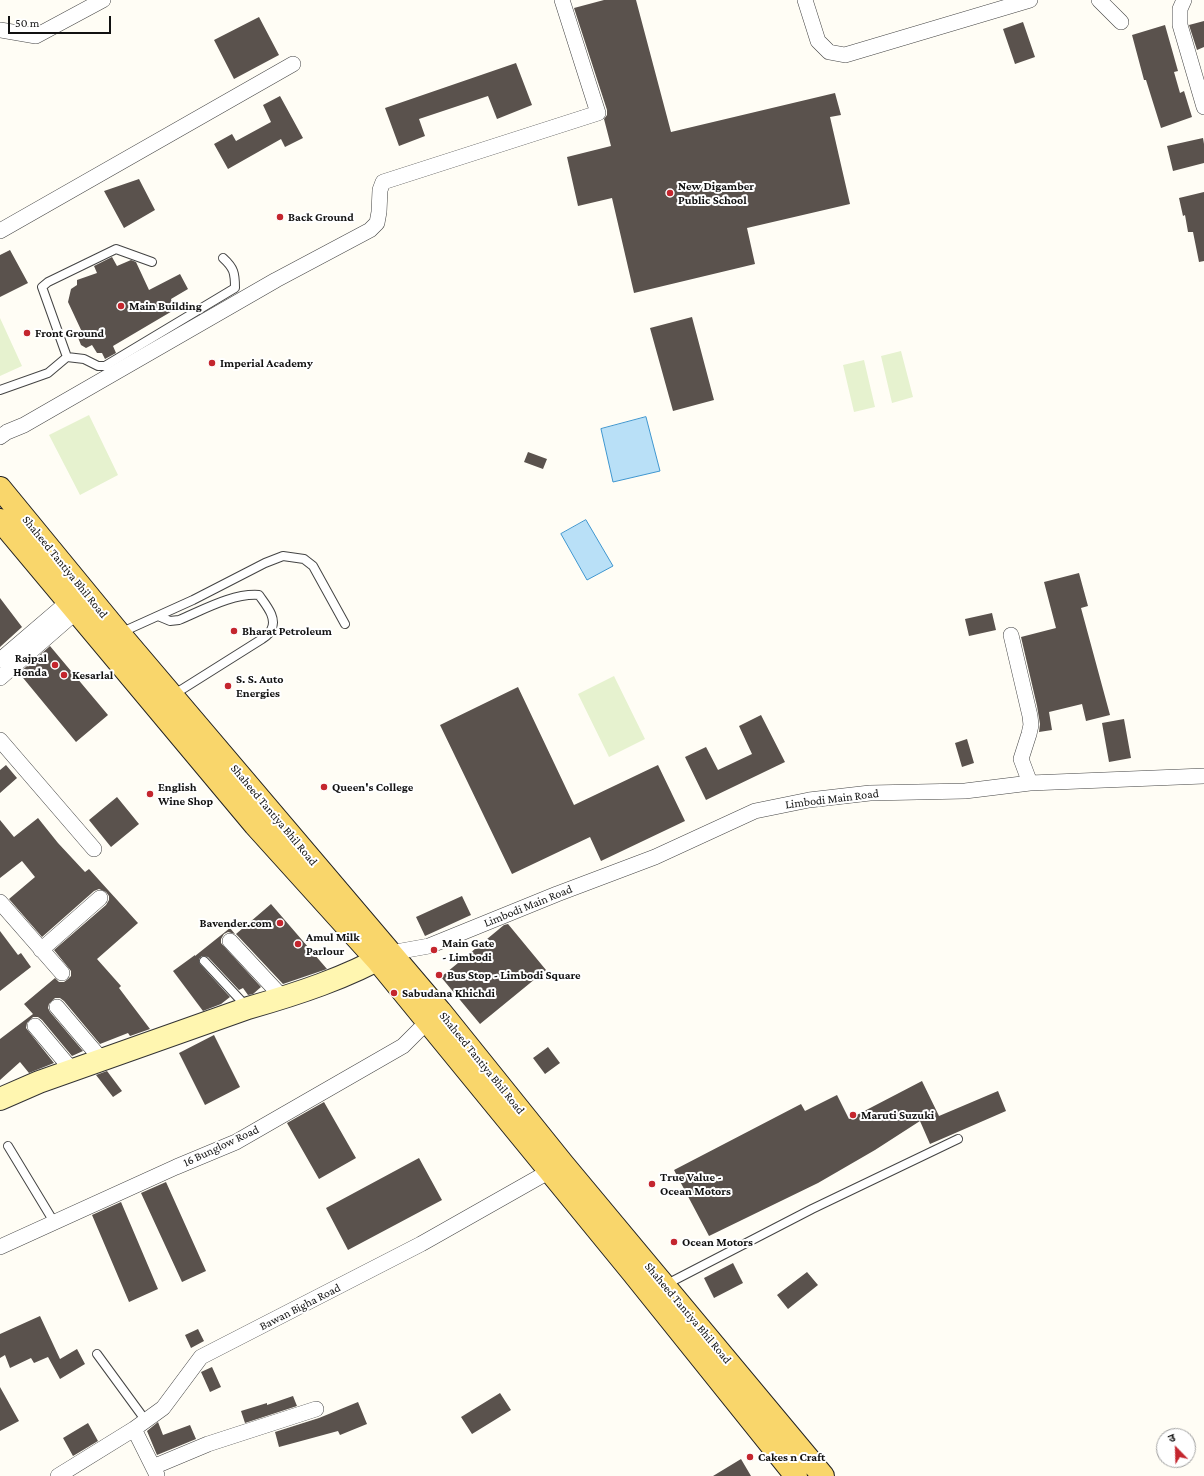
<!DOCTYPE html>
<html>
<head>
<meta charset="utf-8">
<style>
	body { margin:0 }
	#map { position:relative; width:1204px; height:1476px; overflow:hidden; background:#fffdf5; font-family:"Crimson Pro","Noto Sans Devanagari",serif }
	canvas { display:block }
	.north { position:absolute; left:1156px; top:1428px; width:40px; height:40px; box-sizing:border-box; background:#fff; border:1px solid #a0a0a0; border-radius:50%; rotate:337deg; font-size:11px; font-weight:700; line-height:16px; text-align:center; color:#111 }
	.north::after { content:''; display:block; margin:auto; width:14px; height:18px; background:#c4262e; clip-path:polygon(50% 0,100% 100%,50% 72%,0 100%) }
	.scale { position:absolute; left:8px; top:16px; width:103px; height:18px; box-sizing:border-box; border:2px solid #111; border-top:0; padding-left:5px; font-size:12px; line-height:14px; white-space:nowrap; color:#111; -webkit-text-stroke:3px #fff; paint-order:stroke }
</style>
</head>
<body>
<div id="map">
<canvas width="1204" height="1476"></canvas>
<div class="north">उ</div>
<div class="scale">50 m</div>
</div>
<script>
const ctx = document.querySelector('canvas').getContext('2d');
ctx.lineJoin = 'round';
function paint(path, color) { ctx.fillStyle = color; ctx.fill(path, 'evenodd'); }
function strokePath(path, color, width, dash) { ctx.strokeStyle = color; ctx.lineWidth = width; ctx.lineCap = dash ? 'butt' : 'round'; ctx.setLineDash(dash || []); ctx.stroke(path); }
function write(font, color, halo, rows, align = 'center') {
  ctx.font = font + ' "Crimson Pro",serif'; ctx.lineWidth = 4; ctx.setLineDash([]); ctx.textBaseline = 'middle'; ctx.strokeStyle = halo; ctx.fillStyle = color; for (const [text, x, y, turn = 0] of rows) {
    ctx.save(); ctx.translate(x, y); ctx.rotate((+turn || 0) * Math.PI / 180); ctx.textAlign = isNaN(turn) ? turn : align; if (halo) ctx.strokeText(text, 0, 0); ctx.fillText(text, 0, 0); ctx.restore();
  }
}
const pitch = new Path2D(`
	M0,318L22,366L0,376Z
	M901,351L913,397L892,403L881,356Z
	M864,360L875,407L854,412L843,365Z
	M89,415L118,475L80,495L49,435Z
	M614,676L645,739L609,757L578,694Z`);
const water = new Path2D(`
	M646,417L660,471L613,482L601,429Z
	M586,520L613,566L587,580L561,534Z`);
const building = new Path2D(`
	M604,0H636L671,132L835,93L841,115L830,117L850,204L747,228L755,264L634,293L612,198L578,206L567,157L611,146L604,119L607,115V110L574,8Z
	M259,17L279,55L234,79L214,40Z
	M1204,21V47L1197,50L1189,25Z
	M1023,22L1035,57L1015,64L1003,29Z
	M1165,25L1178,71L1174,72L1180,93L1184,91L1192,117L1161,128L1146,80H1144L1132,35Z
	M516,63L532,105L497,119L488,96L419,119L425,136L399,146L385,108Z
	M280,96L303,138L285,147L281,139L228,169L214,144L232,134L236,141L271,122L263,105Z
	M1203,138L1204,144V163L1173,171L1167,146Z
	M139,179L155,210L124,228L104,191Z
	M1204,192V261L1199,262L1193,232H1188L1185,215L1183,216L1179,198Z
	M10,250L28,283L0,297V255Z
	M112,257L117,266L131,260L136,262L149,290L180,274L188,289L171,299L174,310L113,346L116,353L105,359L102,353H97L92,345L86,348L81,345L77,335L82,332L68,302L71,289L77,285V280L97,273L94,266Z
	M692,317L714,400L673,411L650,328Z
	M528,452L547,459L543,469L524,462Z
	M1079,573L1088,606L1081,608L1110,715L1086,721L1082,704L1049,712L1052,730L1039,732L1040,724L1037,706L1021,637L1056,628L1044,582Z
	M0,598L22,627L0,647Z
	M992,613L996,630L969,636L965,619Z
	M50,646L108,715L76,742L19,673Z
	M518,687L574,805L658,765L685,821L601,861L590,837L512,874L440,725Z
	M761,715L785,762L706,800L685,757L706,747L718,770L752,754L739,726Z
	M1124,719L1131,758L1109,762L1102,723Z
	M967,739L974,763L962,767L955,743Z
	M6,765L17,778L0,793V770Z
	M117,797L139,824L111,847L89,820Z
	M38,818L58,843L85,872L89,869L138,923L97,959L121,986L119,988L150,1029L130,1036L128,1033L100,1044L64,1001L60,998H55L49,1004L48,1008L50,1012L83,1051L72,1056L42,1020L38,1017H33L27,1023L26,1028L54,1063L29,1073L20,1062L0,1080V1039L33,1014L24,1004L55,978L59,982H64L68,979L71,976V971L54,950L106,905L109,900V896L106,892L99,889L94,891L42,937L9,899L35,877L22,861L0,878V820L14,837Z
	M462,896L471,915L425,936L416,917Z
	M271,904L327,969L283,984L236,934Z
	M508,924L546,970L480,1024L441,977L504,925Z
	M230,928L235,934L228,932L224,934L221,939V943L261,987L253,994L248,995L243,988L239,990L208,957L202,956L199,959L200,964L230,997L221,1004L203,1011L173,971L195,955V956Z
	M0,931L18,955L21,953L31,967L0,991Z
	M214,1035L240,1087L205,1105L179,1053Z
	M548,1047L560,1063L545,1074L533,1058Z
	M107,1071L122,1091L113,1097L96,1075Z
	M922,1081L939,1116L998,1091L1006,1111L930,1144L920,1121L875,1150L818,1183L709,1236L674,1170L801,1104L805,1111L837,1095L849,1119Z
	M324,1102L356,1158L319,1179L287,1123Z
	M419,1158L442,1200L348,1250L326,1208Z
	M166,1182L206,1271L182,1282L141,1193Z
	M121,1202L158,1289L129,1302L92,1215Z
	M733,1263L743,1283L714,1298L704,1278Z
	M807,1272L818,1285L788,1309L777,1295Z
	M40,1316L60,1359L77,1349L85,1364L60,1379L48,1357L34,1363L31,1358L10,1368L5,1355L0,1358V1334Z
	M198,1329L204,1341L191,1348L185,1335Z
	M212,1367L221,1387L210,1392L201,1372Z
	M0,1387L19,1421L0,1431Z
	M500,1393L511,1410L472,1434L461,1417Z
	M293,1396L297,1406L245,1423L241,1411L267,1403V1405Z
	M358,1402L367,1424L340,1435L338,1431L279,1447L275,1432L319,1418Z
	M158,1422L163,1435L190,1425L196,1439L157,1455L147,1431Z
	M88,1423L98,1441L73,1456L63,1438Z
	M741,1459L751,1476H713Z`);
const lane = new Path2D(`
	M67,357L42,287L48,282L116,249L152,262
	M0,390L48,373L67,357L84,359L98,366H105L235,288C235,273 234,268 223,258
	M158,616L170,621L179,620C203,610 233,593 259,595C265,604 278,618 271,630C270,634 265,637 262,639L173,695
	M120,633L193,600L265,563L283,556L304,559L313,566L345,624
	M204,961L246,1006
	M8,1146L54,1222
	M665,1285L812,1209L958,1139
	M97,1354L146,1421`);
const street = new Path2D(`
	M805,0L818,41L829,52L845,55L1030,0
	M1099,0L1121,22
	M1184,0L1180,9V25L1204,107
	M0,30L36,36L103,0
	M0,231L293,64
	M0,437L7,432L24,425L276,280L370,230L377,223L379,212L380,190L383,182L598,113L562,0
	M1011,635L1030,716L1031,725L1029,734L1021,759L1030,783
	M0,660L69,601
	M0,678L77,611
	M0,740L94,849
	M0,902L62,973
	M230,941L283,998
	M41,950L100,898
	M390,953L429,946L557,894L655,857L755,811L809,800L870,793L965,791L1030,783L1204,776
	M57,1007L102,1060
	M35,1026L72,1070
	M0,1247L176,1167L236,1142L403,1046L427,1022
	M134,1429L157,1475
	M153,1467L208,1444L316,1409
	M58,1476L134,1429L163,1408L201,1357L421,1244L557,1167`);
const secondary = new Path2D(`
	M0,1099L39,1082L248,1008C297,994 346,978 390,953`);
const primary = new Path2D(`
	M0,488L119,633L440,1011L563,1164L823,1476
	M0,520L255,825L377,960L633,1273L796,1476`);
const markers = [
	[670,193,4,"#c4262e"],
	[280,217,4,"#c4262e"],
	[121,306,4,"#c4262e"],
	[27,333,4,"#c4262e"],
	[212,363,4,"#c4262e"],
	[234,631,4,"#c4262e"],
	[55,665,4,"#c4262e"],
	[64,675,4,"#c4262e"],
	[228,686,4,"#c4262e"],
	[324,787,4,"#c4262e"],
	[150,794,4,"#c4262e"],
	[280,923,4,"#c4262e"],
	[298,944,4,"#c4262e"],
	[434,950,4,"#c4262e"],
	[439,975,4,"#c4262e"],
	[394,993,4,"#c4262e"],
	[853,1115,4,"#c4262e"],
	[652,1184,4,"#c4262e"],
	[674,1242,4,"#c4262e"],
	[750,1457,4,"#c4262e"]
];
const poiNames = [
	["New Digamber",678,186],
	["Public School",678,200],
	["Back Ground",288,217],
	["Main Building",129,306],
	["Front Ground",35,333],
	["Imperial Academy",220,363],
	["Bharat Petroleum",242,631],
	["Rajpal",47,658,"right"],
	["Honda",47,672,"right"],
	["Kesarlal",72,675],
	["S. S. Auto",236,679],
	["Energies",236,693],
	["English",158,787],
	["Wine Shop",158,801],
	["Queen's College",332,787],
	["Bavender.com",272,923,"right"],
	["Amul Milk",306,937],
	["Parlour",306,951],
	["Main Gate",442,943],
	["- Limbodi",442,957],
	["Bus Stop - Limbodi Square",447,975],
	["Sabudana Khichdi",402,993],
	["Maruti Suzuki",861,1115],
	["True Value -",660,1177],
	["Ocean Motors",660,1191],
	["Ocean Motors",682,1242],
	["Cakes n Craft",758,1457]
];
const streetNames = [
	["Shaheed Tantiya Bhil Road",65,567,51],
	["Limbodi Main Road",832,799,-7],
	["Shaheed Tantiya Bhil Road",274,815,50],
	["Limbodi Main Road",528,906,-22],
	["Shaheed Tantiya Bhil Road",482,1063,51],
	["16 Bunglow Road",221,1146,-25],
	["Bawan Bigha Road",300,1307,-27],
	["Shaheed Tantiya Bhil Road",688,1313,50]
];
paint(pitch, '#e6f2cf');
paint(water, '#b9e0f7');
strokePath(water, '#3f96cf', 1);
paint(building, '#5a524d');
strokePath(lane, '#444', 10);
strokePath(street, '#444', 16);
strokePath(secondary, '#333', 24);
strokePath(primary, '#222', 24);
strokePath(lane, '#fff', 8);
strokePath(street, '#fff', 15);
strokePath(secondary, '#fff6b0', 22);
strokePath(primary, '#f9d66b', 22);
for (const [x, y, r, color] of markers) { const dot = new Path2D(); dot.arc(x, y, r, 0, 2 * Math.PI); ctx.fillStyle = color; ctx.fill(dot); strokePath(dot, '#fff', 1.5); }
write('bold 12px', '#111', '#fff', poiNames, 'left');
write('12px', '#111', '#fff', streetNames);
</script>
</body>
</html>
